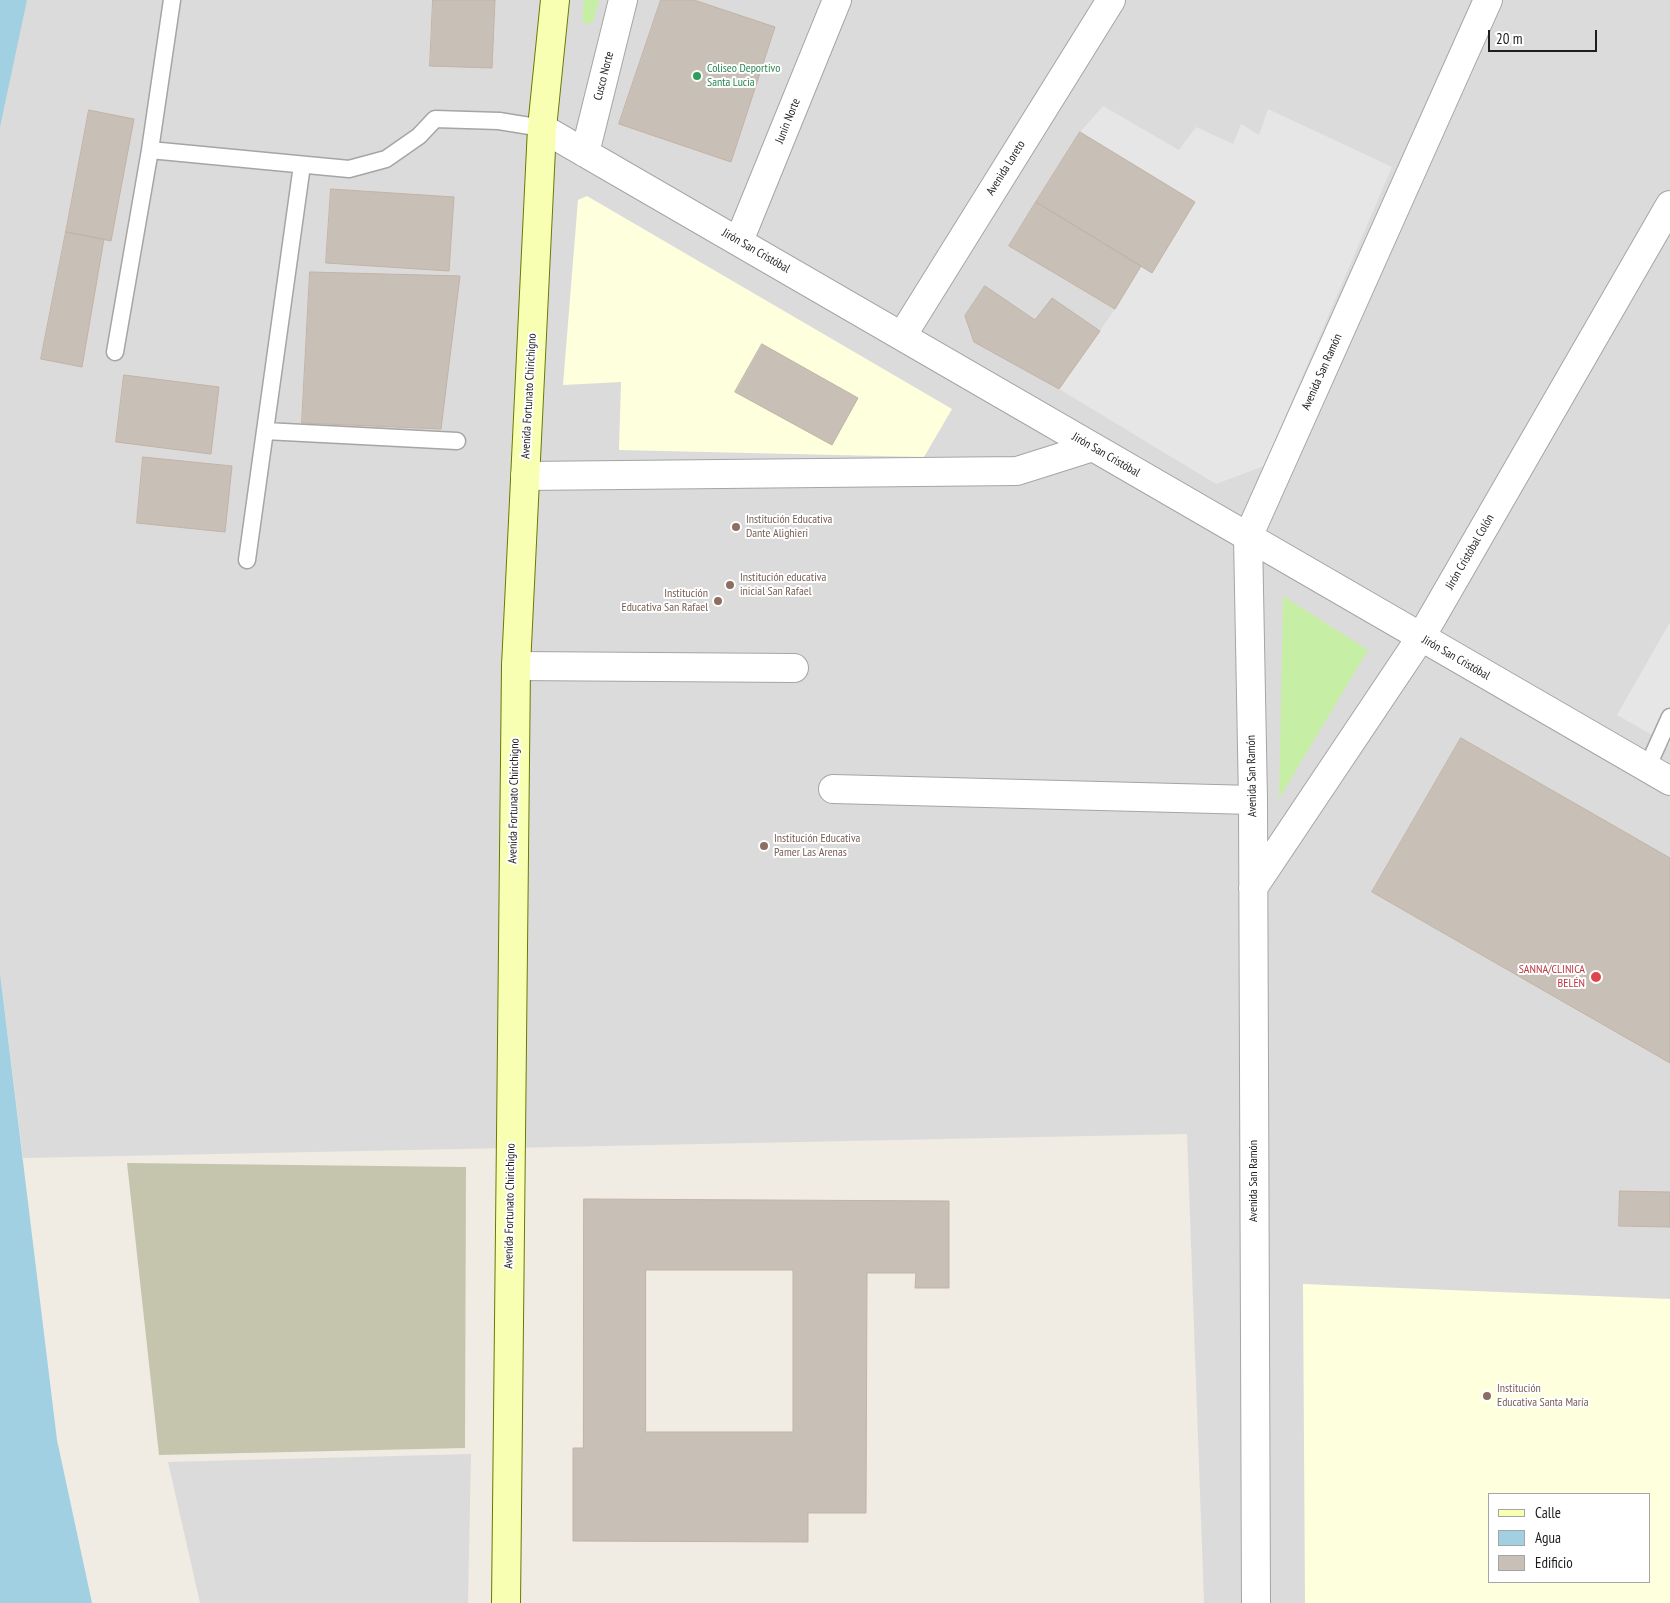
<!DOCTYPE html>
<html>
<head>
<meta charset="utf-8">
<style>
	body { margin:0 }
	#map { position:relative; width:1670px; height:1603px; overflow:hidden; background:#f0ece3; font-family:"PT Sans Narrow",sans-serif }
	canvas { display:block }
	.legend { position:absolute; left:1488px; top:1493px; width:162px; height:90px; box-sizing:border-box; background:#fff; border:1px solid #a5a5a5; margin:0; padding:6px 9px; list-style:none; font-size:15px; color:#1e1e1e }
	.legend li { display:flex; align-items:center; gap:10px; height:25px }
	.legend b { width:25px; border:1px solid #a5a5a5 }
	.scale { position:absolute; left:1488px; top:30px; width:109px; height:22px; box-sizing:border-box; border:2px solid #1e1e1e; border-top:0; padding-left:6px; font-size:15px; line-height:18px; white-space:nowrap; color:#1e1e1e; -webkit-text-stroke:4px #fff; paint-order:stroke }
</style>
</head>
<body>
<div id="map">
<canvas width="1670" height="1603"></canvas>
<ul class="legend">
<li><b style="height:6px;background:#f8ffb3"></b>Calle</li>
<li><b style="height:14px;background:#a0d0e1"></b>Agua</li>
<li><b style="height:14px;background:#c8bfb6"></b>Edificio</li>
</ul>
<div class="scale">20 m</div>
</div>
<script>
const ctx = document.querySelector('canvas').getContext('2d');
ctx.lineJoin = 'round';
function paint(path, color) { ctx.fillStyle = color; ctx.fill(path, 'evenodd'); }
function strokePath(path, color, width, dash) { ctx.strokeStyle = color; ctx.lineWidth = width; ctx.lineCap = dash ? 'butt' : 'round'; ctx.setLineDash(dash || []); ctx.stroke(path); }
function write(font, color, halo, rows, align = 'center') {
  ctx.font = font + ' "PT Sans Narrow",sans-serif'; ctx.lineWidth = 4; ctx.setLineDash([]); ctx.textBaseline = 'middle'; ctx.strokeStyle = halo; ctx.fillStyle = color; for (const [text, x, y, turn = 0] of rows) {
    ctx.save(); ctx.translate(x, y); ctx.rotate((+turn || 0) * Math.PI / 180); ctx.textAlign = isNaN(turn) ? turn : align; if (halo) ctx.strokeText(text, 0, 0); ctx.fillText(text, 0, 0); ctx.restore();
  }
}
const residential = new Path2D(`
	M22,0H1670V1603H1204L1187,1134L23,1158L0,973V118ZM1489,1494H1649V1582H1489Z
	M471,1454L468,1603H200L168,1462Z`);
const education = new Path2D(`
	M587,196L952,409L924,457L619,450L621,382L563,385L578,200Z
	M1303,1284L1670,1299V1603H1305ZM1649,1494V1582H1489V1494Z`);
const construction = new Path2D(`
	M127,1163L466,1167L465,1448L159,1455Z`);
const grass = new Path2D(`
	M584,0H599L593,22L587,24L582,21Z
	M1283,596L1368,650L1279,799Z`);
const parking = new Path2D(`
	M1103,106L1179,150L1196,127L1233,144L1241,124L1259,135L1268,109L1392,167L1264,466L1216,484L1059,389L1115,309L1141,266L1152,272L1195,202L1080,132Z
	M1670,622V745L1617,715Z`);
const water = new Path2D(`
	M0,0H27L0,127Z
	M0,973L57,1440L92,1603H0Z`);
const building = new Path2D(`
	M433,0H495L492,68L430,66Z
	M661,0H694L775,27L731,162L619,124Z
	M89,110L134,119L111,241L66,232Z
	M1080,132L1195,202L1152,273L1036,202Z
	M331,189L454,197L449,271L326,263Z
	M1036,202L1141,266L1115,309L1009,246Z
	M66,232L104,239L82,367L41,359Z
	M310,272L460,276L441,429L302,423Z
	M985,286L1035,320L1052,298L1100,331L1059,389L974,342L965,316Z
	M762,344L858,398L832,445L735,392Z
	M124,375L219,387L211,454L116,442Z
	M143,457L232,466L225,532L137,523Z
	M1461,738L1670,858V1063L1372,892Z
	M1620,1191L1670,1192V1227L1619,1226Z
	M584,1199L949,1201V1288H915L916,1273H867L866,1513H808V1542L573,1541V1448H583ZM646,1270H793V1432H646Z`);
const lane = new Path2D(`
	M150,150L349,169L386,159L419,136L435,119L499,121L542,128
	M115,352L150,150L172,0
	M265,431L457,441
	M247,560L302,165
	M1647,768L1670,717`);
const street = new Path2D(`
	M542,128L1670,781
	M585,153L623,0
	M739,241L837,0
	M902,336L1111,0
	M525,476L1017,471L1093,447
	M516,666L794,668
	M833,789L1253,800
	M1253,888L1421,637L1670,205
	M1256,1603L1253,800L1248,537L1488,0`);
const secondary = new Path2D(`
	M506,1603L516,666L542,128L555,0`);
const markers = [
	[697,76,5,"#2e9e5b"],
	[736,527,5,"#8d6e63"],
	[730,585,5,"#8d6e63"],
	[718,601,5,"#8d6e63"],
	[764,846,5,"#8d6e63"],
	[1596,977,6,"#e0444e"],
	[1487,1396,5,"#8d6e63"]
];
const leisureNames = [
	["Coliseo Deportivo",707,69],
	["Santa Lucìa",707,83]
];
const streetNames = [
	["Cusco Norte",604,76,-76],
	["Junín Norte",788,121,-68],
	["Avenida Loreto",1006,168,-58],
	["Jirón San Cristóbal",756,251,30],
	["Avenida San Ramón",1322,372,-66],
	["Avenida Fortunato Chirichigno",529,396,-87],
	["Jirón San Cristóbal",1106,455,30],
	["Jirón Cristóbal Colón",1470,552,-60],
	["Jirón San Cristóbal",1456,658,30],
	["Avenida San Ramón",1252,776,-91],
	["Avenida Fortunato Chirichigno",514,801,-89],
	["Avenida San Ramón",1254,1181,-90],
	["Avenida Fortunato Chirichigno",510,1206,-89]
];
const educationNames = [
	["Institución Educativa",746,520],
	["Dante Alighieri",746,534],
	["Institución educativa",740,578],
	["inicial San Rafael",740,592],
	["Institución",708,594,"right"],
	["Educativa San Rafael",708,608,"right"],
	["Institución Educativa",774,839],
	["Pamer Las Arenas",774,853],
	["Institución",1497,1389],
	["Educativa Santa María",1497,1403]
];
const healthNames = [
	["SANNA/CLINICA",1585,970],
	["BELÉN",1585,984]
];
paint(residential, '#dcdbdb');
paint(education, '#feffdd');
paint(construction, '#c5c5ae');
paint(grass, '#c7eea5');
paint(parking, '#e6e6e6');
paint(water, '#a0d0e1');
paint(building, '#c8bfb6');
strokePath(building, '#c3b3a5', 1);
strokePath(lane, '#a5a5a5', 19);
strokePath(street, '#a5a5a5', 30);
strokePath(secondary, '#697a00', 30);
strokePath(lane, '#fff', 16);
strokePath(street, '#fff', 28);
strokePath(secondary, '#f8ffb3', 28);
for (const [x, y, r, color] of markers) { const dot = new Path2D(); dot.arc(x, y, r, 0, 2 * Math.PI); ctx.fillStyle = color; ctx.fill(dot); strokePath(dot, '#fff', 2); }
write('12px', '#27864d', '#fff', leisureNames, 'left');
write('12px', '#1e1e1e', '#fff', streetNames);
write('12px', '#785e54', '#fff', educationNames, 'left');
write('12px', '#be3a42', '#fff', healthNames, 'right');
</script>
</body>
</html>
